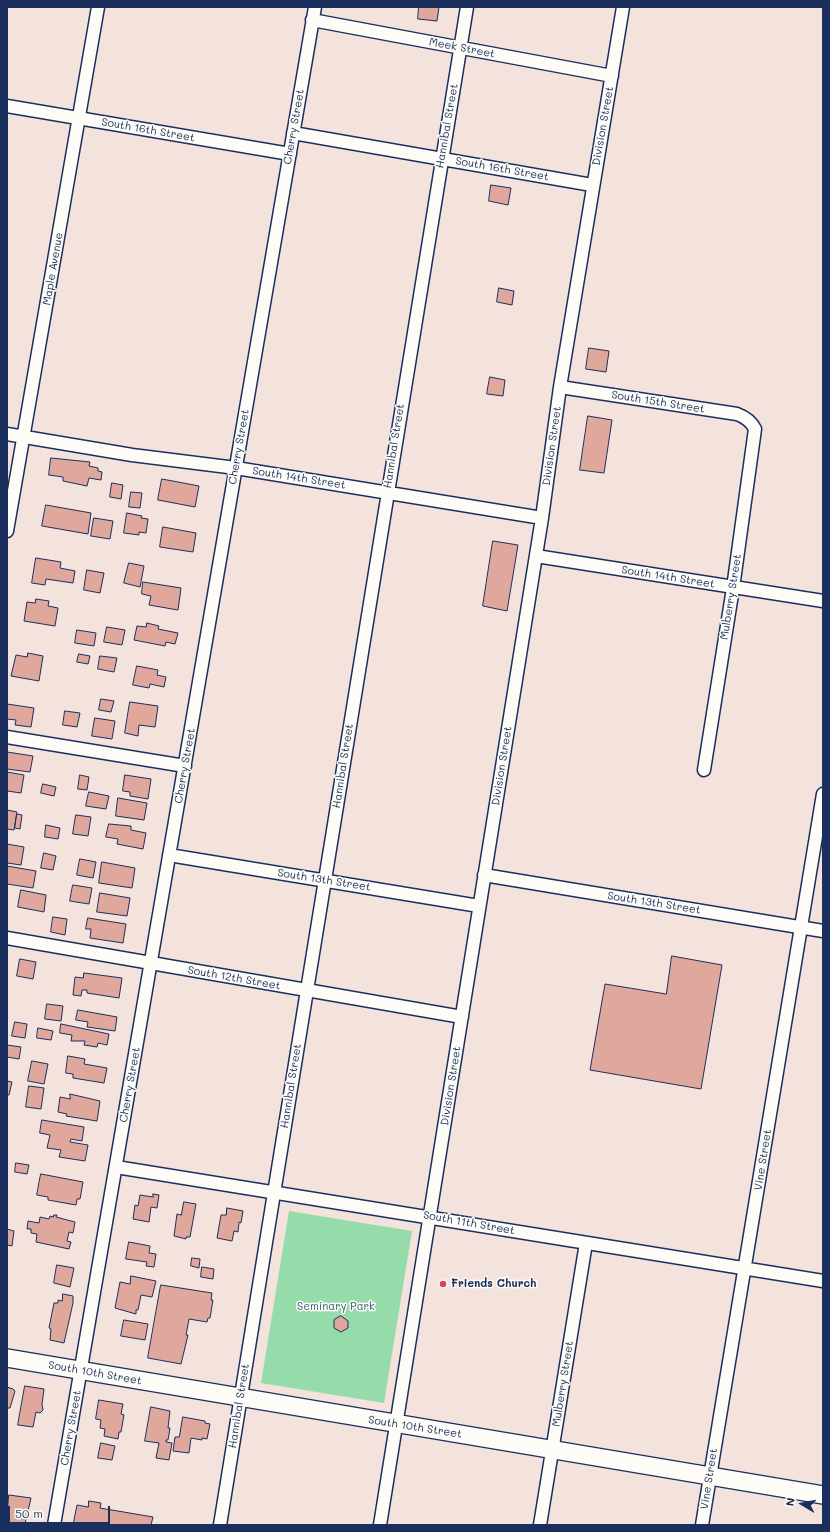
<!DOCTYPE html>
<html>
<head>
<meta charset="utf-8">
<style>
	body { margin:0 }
	#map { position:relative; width:830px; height:1532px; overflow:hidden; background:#f4e2dc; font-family:Mali,sans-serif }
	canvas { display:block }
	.frame { position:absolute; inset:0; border:8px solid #1b2f5e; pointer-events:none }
	.north { position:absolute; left:782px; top:1484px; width:40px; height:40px; -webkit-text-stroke:3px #fdfcf7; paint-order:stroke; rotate:280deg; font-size:11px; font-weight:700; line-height:16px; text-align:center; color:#1b2f5e }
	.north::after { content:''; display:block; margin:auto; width:14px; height:18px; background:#1b2f5e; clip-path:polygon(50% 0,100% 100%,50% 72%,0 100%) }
	.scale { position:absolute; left:8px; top:1506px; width:102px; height:18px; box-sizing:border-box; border:2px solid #1b2f5e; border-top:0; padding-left:5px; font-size:12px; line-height:14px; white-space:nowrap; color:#1b2f5e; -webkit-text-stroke:3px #fdfcf7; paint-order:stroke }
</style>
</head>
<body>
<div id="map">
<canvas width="830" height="1532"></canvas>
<div class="frame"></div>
<div class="north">N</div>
<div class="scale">50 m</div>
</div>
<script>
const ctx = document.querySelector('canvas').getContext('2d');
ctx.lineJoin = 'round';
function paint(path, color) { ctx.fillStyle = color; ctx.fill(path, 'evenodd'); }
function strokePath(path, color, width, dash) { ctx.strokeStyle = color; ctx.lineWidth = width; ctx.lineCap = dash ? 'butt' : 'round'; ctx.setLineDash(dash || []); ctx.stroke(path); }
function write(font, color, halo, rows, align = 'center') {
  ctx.font = font + ' Mali,sans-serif'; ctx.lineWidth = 3; ctx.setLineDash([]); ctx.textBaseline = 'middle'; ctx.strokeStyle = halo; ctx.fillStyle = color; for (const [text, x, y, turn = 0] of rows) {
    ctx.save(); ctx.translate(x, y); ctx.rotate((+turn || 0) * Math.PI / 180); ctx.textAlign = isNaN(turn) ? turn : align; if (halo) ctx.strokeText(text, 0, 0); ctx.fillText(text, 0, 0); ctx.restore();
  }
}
const green = new Path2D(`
	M289,1211L412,1231L384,1403L261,1383Z`);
const building = new Path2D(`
	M419,7H439L437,21L418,19Z
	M491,185L511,188L508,205L489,201Z
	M499,288L514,291L512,305L497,302Z
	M589,348L609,351L606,372L586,369Z
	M490,377L505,380L503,396L487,394Z
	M588,416L612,420L604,473L580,470Z
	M51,458L90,462L89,466L98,468V471L102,472L101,480L89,478L87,486L63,481V477L49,475Z
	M162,479L199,486L195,507L158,500Z
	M112,483L123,485L121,499L110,497Z
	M131,492L142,493L140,508L129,507Z
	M46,505L91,513L88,534L42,526Z
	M127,513L142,516L141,518L148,519L146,533L139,532V535L124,533Z
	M94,518L113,521L110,539L91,536Z
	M163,527L196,533L193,552L160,547Z
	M493,541L518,545L507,611L483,606Z
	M36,558L61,562L60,568L75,571L73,583L46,579L45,585L32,583Z
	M129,563L144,566L140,587L124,583Z
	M87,570L104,573L100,593L84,590Z
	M143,582L181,588L178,610L149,605L151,596L142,594Z
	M36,599L49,601L48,606L58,608L55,626L24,621L27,602L35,603Z
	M147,623L159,626L158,629L178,633L175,644L166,642L165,646L134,640L137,626L146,627Z
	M107,627L125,630L122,645L104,642Z
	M77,630L96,633L94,646L75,643Z
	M28,653L43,656L39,681L11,676L16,655L27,657Z
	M79,654L90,656L88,664L77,662Z
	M100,656L117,658L114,672L98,669Z
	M137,666L158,670L157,675L166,677L164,687L150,684L149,688L133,685Z
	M101,699L114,701L111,712L99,710Z
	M130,702L158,706L155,727L139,725L138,736L125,733Z
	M7,704L34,708L31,727L15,725L16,720L7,719Z
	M65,711L80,713L77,727L63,725Z
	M95,718L115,721L112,739L92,736Z
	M7,752L33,756L30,772L7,769Z
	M7,772L24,775L21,793L7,791Z
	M80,775L89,777L87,790L78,789Z
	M125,775L151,779L148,799L130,796V792L123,791Z
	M43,784L56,787L54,796L41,793Z
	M89,792L109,796L106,809L86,806Z
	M118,798L147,803L144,820L116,816Z
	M7,810L17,812L14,830L7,829Z
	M17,814L22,815L20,829L15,828Z
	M76,815L91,817L88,836L73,834Z
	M109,824L131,826V830L146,833L143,849L117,844L118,839L106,837Z
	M46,825L60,828L58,839L45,837Z
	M7,844L24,847L21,865L7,863Z
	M44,853L56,856L53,870L41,868Z
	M80,859L96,862L93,878L77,875Z
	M102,862L135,868L132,888L99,883Z
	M7,866L36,871L33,888L7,884Z
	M73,885L92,888L89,904L70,901Z
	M21,890L46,895L44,912L18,907Z
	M100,893L130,898L127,916L97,912Z
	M53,917L67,919L65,935L51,932Z
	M88,918L126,924L123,943L90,938L91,929H86Z
	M672,956L722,965L701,1089L590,1070L605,984L666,994Z
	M20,959L36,962L33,979L17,976Z
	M84,973L122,978L119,998L87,993V990H82L81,996L73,995L75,977L83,978Z
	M47,1004L63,1006L61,1021L45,1019Z
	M78,1010L117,1017L115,1031L87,1027L88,1022L76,1020Z
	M15,1022L27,1024L25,1038L12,1036Z
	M61,1024L109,1034L107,1045L98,1043L97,1047L84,1045L85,1041H71L72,1035L60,1033Z
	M38,1028L53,1031L51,1040L37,1038Z
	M7,1045L21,1047L19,1059L7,1057Z
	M68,1056L85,1059L84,1064L107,1068L104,1083L73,1078V1074L66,1073Z
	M32,1061L48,1064L44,1084L28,1081Z
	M7,1081L12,1082L9,1095H7Z
	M29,1086L44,1088L41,1109L26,1107Z
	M70,1094L100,1101L97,1121L66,1116L67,1114L58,1112L60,1097L70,1099Z
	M42,1120L84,1127L82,1141L71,1139L70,1142L88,1145L85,1161L59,1157L61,1150L47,1148L50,1135L40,1133Z
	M16,1163L29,1165L27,1174L15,1172Z
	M41,1174L83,1182L80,1199H77L76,1205L48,1200V1197L37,1195Z
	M153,1194L159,1195L157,1208L151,1207L149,1222L133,1219L135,1205L138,1206L140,1195L153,1197Z
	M184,1202L196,1204L190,1237H186V1239L174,1236L177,1214L181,1215Z
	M227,1208L243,1211L241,1223L239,1222L238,1232L234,1231L232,1241L217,1238L221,1215H226Z
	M54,1215H57L56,1217L75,1222L73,1233L69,1232L67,1241L71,1242L69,1249L36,1242L37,1234L31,1233V1229H27L28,1221L39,1223L40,1217L49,1219L50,1216L53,1217Z
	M7,1229L14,1231L12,1246L7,1245Z
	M129,1242L150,1246L149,1253L156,1254L154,1267L146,1266L147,1262L126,1259Z
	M192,1258L200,1259L199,1268L191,1266Z
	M57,1265L74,1268L70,1287L54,1283Z
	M202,1267L214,1269L213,1279L201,1277Z
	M131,1276L156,1281L152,1297L141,1295L138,1310H136V1314L115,1308L120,1282L130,1284Z
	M161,1285L212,1293L211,1300H213L210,1318H208L207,1322L189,1319L186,1335H188L181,1364L148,1358Z
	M63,1294L73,1296V1303L64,1343L50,1340L51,1329L49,1328L54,1303H58V1300L62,1301Z
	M341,1316L348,1321V1328L341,1332L334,1328V1320Z
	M124,1320L148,1324L145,1340L121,1336Z
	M25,1386L44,1389L42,1404L43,1410L40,1413L36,1412L33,1427L18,1425Z
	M7,1387L13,1389L15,1391L10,1408H7Z
	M99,1400L123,1404L121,1414L124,1415L121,1432H119L118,1439L104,1436L105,1429L100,1428L101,1420L96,1419Z
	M151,1407L170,1411L168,1428H170L168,1440H166V1442L172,1443L169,1460L156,1458L159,1443L145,1441Z
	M183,1417L205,1421V1423L210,1424L207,1439L202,1438V1440L191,1438L189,1453L173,1451L175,1437H179Z
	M101,1443L115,1446L112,1460L98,1458Z
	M9,1495L31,1498L25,1524L31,1525H7Z
	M89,1501L101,1503L100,1508L153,1517L151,1525H73L77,1505L88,1507Z`);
const minor = new Path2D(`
	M312,20L612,76
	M7,106L290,154
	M293,133L592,185
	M560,387L737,414C745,417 751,421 755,429L733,588L704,770
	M7,434L132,455L236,468L542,518
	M7,531L98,7
	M536,556L823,601
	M7,737L185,766
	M169,855L479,906
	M484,875L823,931
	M7,938L462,1017
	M116,1167L823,1281
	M54,1525L315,7
	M220,1525L467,7
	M380,1525L542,518L560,387L623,7
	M540,1525L586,1243
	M702,1525L823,794`);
const secondary = new Path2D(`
	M7,1358L823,1495`);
const markers = [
	[443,1284,4,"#d1495b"]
];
const streetNames = [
	["Meek Street",462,48,11],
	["Hannibal Street",447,126,-80],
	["Division Street",603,126,-80],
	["Cherry Street",294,127,-80],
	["South 16th Street",148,130,10],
	["South 16th Street",502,169,10],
	["Maple Avenue",53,269,-80],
	["South 15th Street",658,402,9],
	["Hannibal Street",394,446,-81],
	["Division Street",552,446,-82],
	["Cherry Street",239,447,-80],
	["South 14th Street",299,478,9],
	["South 14th Street",668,577,9],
	["Mulberry Street",731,597,-81],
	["Cherry Street",185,766,-80],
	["Hannibal Street",343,766,-81],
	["Division Street",502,766,-81],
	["South 13th Street",324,880,9],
	["South 13th Street",654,903,9],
	["South 12th Street",234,978,10],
	["Cherry Street",130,1085,-80],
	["Hannibal Street",291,1086,-81],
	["Division Street",451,1086,-81],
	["Vine Street",763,1160,-81],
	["South 11th Street",469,1223,10],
	["South 10th Street",95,1373,10],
	["Mulberry Street",563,1384,-81],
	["Hannibal Street",239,1406,-81],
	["South 10th Street",415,1427,9],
	["Cherry Street",71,1428,-80],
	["Vine Street",709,1479,-81]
];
const poiNames = [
	["Friends Church",451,1284]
];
const parkNames = [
	["Seminary Park",336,1307]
];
paint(green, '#96dcaa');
paint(building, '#e0a79c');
strokePath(building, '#1b2f5e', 1);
strokePath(minor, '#1b2f5e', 15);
strokePath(secondary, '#1b2f5e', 20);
strokePath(minor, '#fdfcf7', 12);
strokePath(secondary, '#fdfcf7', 17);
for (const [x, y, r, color] of markers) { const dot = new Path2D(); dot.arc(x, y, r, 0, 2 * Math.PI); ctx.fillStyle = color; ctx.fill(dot); strokePath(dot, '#fdfcf7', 1.5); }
write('11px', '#1b2f5e', '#fdfcf7', streetNames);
write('bold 11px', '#1b2f5e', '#fdfcf7', poiNames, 'left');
write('11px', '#3a5a71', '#fdfcf7', parkNames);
</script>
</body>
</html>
